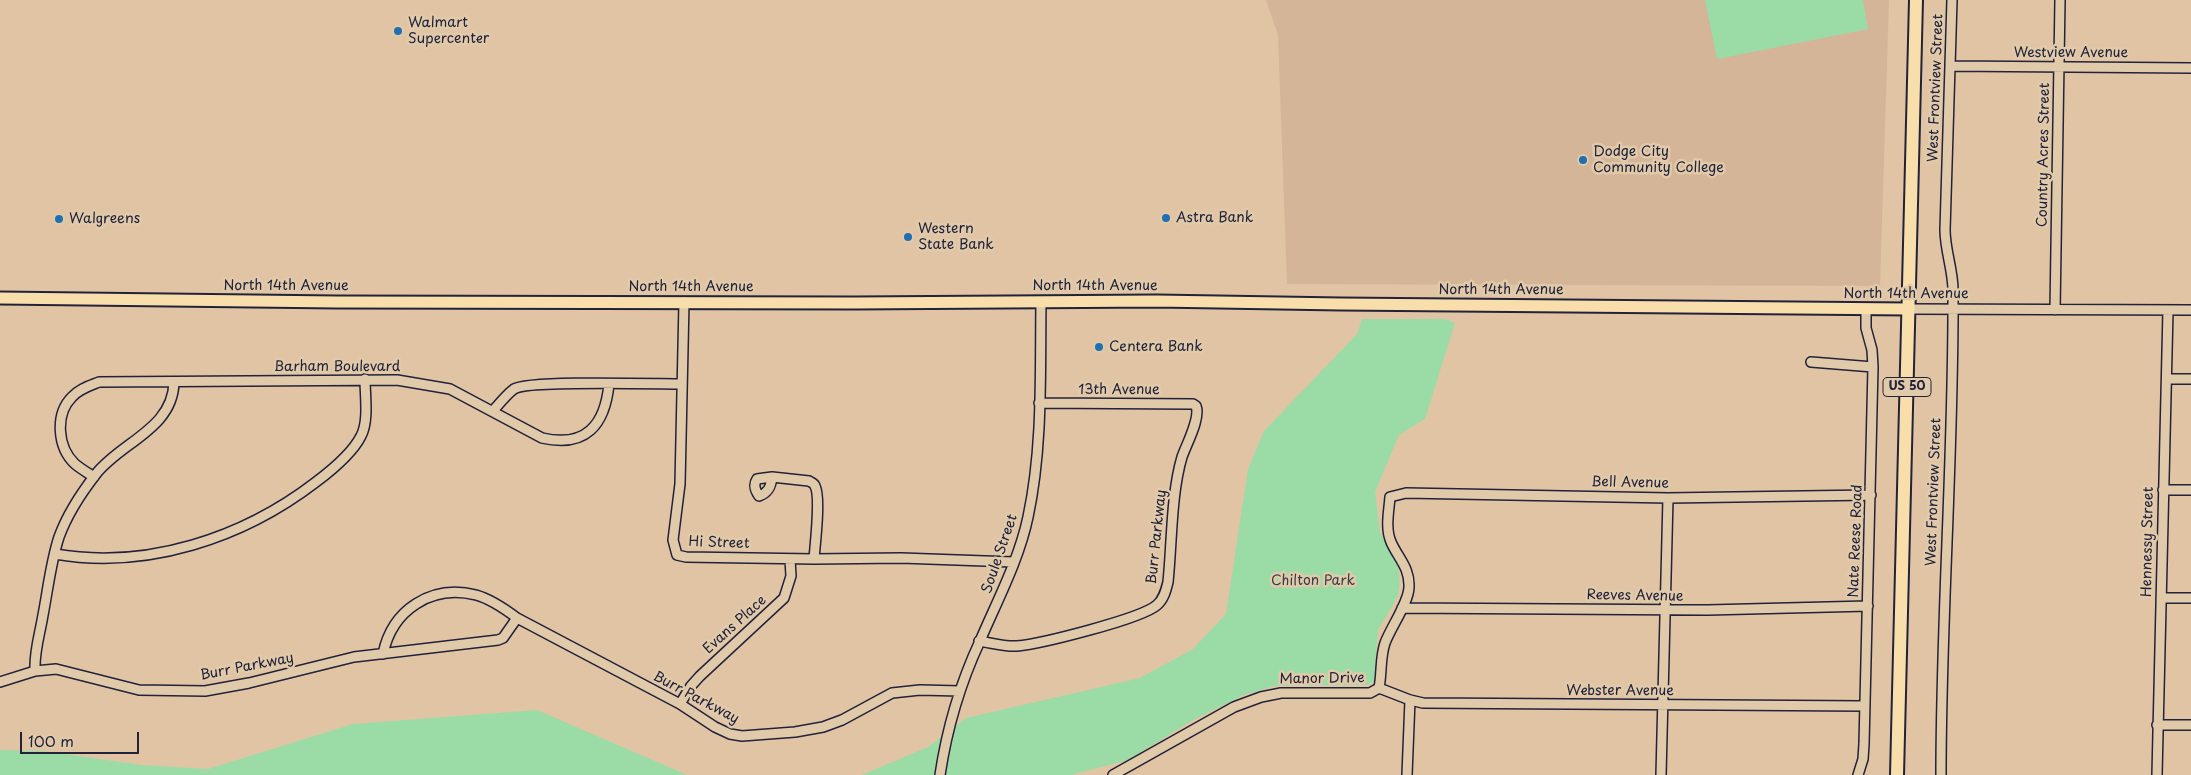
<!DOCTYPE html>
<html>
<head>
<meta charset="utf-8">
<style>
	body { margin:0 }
	#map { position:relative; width:2191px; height:775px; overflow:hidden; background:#e1c4a3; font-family:"Playpen Sans",sans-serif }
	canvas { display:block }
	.scale { position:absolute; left:20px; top:732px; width:119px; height:22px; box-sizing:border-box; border:2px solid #22223b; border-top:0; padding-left:6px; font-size:15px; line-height:18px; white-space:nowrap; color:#22223b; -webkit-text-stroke:4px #e1caaa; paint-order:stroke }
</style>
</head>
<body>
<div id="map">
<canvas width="2191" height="775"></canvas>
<div class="scale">100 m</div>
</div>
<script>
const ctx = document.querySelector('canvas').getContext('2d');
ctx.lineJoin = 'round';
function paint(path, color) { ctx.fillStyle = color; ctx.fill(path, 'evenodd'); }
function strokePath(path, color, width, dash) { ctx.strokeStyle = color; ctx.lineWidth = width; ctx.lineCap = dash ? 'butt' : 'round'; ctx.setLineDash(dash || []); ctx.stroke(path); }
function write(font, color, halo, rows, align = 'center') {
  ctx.font = font + ' "Playpen Sans",sans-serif'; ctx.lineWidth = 5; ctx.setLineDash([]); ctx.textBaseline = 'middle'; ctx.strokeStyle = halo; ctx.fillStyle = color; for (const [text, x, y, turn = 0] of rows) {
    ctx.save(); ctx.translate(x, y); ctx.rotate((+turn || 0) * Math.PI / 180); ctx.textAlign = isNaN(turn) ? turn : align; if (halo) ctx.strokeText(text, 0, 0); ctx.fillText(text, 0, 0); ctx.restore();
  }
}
const built = new Path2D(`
	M1266,0H1889L1880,286L1287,284L1278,35Z`);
const green = new Path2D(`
	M1705,0H1863L1868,29L1717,59Z
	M1362,319H1445L1455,323L1425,419L1399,435L1375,492L1380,532L1398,567L1400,581L1398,596L1378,630L1374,681L1367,685L1275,686L1244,695L1193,720L1128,760L1071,775H862L928,747L966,718L1140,678L1193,649L1226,614L1248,469L1264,431L1357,334Z
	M537,710L687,775H0V750L44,751L141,765L208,769L353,724Z`);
const minor = new Path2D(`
	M1950,66L2191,68
	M684,302L680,484L673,540L677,555L686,557L814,559L901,558L1013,562
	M1909,309L2191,310
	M2055,310L2060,0
	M1811,362L1873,367
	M2167,379H2191
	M493,411C499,404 506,395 514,389C527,380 658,384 682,384
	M94,477C88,473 81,469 75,464C57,447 55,414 72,397C79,389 89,386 99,382L397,380L450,389L542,438C586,448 605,425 609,384
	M772,477L809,481C812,483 814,483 815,486C821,497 815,545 814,559
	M772,477C771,487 768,493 759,496C755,490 753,485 757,479Z
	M2163,490H2191
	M55,554C147,570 243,538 316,482C332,470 352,454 361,436C369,421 365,396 365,379
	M2161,598H2191
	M1402,608L1708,610L1868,606
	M979,641C992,643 1005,647 1017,646C1040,644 1141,619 1157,605C1164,599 1166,590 1168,582C1172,544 1171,494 1182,457C1186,445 1201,418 1196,406L1193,404L1039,403
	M383,654C392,610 431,584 476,595C491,599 505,609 517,618L680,704L715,727L730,734L742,736L795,732L823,727L842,720L892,693L920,690L960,691
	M35,671C34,651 40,634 43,615C48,589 51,561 59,537C67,515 82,492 96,474C121,442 173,429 174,382
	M0,682L35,671L56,669L139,690L205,691L249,683L354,657L498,640L503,638L517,618
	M1379,688L1410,700L1423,703L1864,706
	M680,704L691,686L700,676L784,598L791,576L790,559
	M2157,725H2191
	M940,775C947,728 960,684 980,641C997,601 1019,560 1028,517C1043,447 1040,373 1041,302
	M1113,775L1234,707L1261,697L1281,693H1370L1379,688C1382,673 1380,657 1385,643C1391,627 1409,602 1409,587C1410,568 1398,558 1391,542C1385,528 1389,511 1390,497L1406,493L1668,498L1871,495
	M1407,775L1410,700
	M1661,775L1668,498
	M1858,775L1863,759L1864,744L1873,367L1872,350L1866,328V309
	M1941,775C1941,613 1954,452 1953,290C1953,270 1945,250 1945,230L1952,0
	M2157,775L2168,310`);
const major = new Path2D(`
	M0,298L337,302L855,303L1157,301L1341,304L1909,309`);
const highway = new Path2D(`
	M1897,775L1916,0`);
const markers = [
	[398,31,5,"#1f6fb2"],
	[1583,160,5,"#1f6fb2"],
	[1166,218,5,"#1f6fb2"],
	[59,219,5,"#1f6fb2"],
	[908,237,5,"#1f6fb2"],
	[1099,347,5,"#1f6fb2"]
];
const shields = [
	[1907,387,48]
];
const shieldNames = [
	["US 50",1907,387]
];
const poiNames = [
	["Walmart",408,23],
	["Supercenter",408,39],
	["Dodge City",1593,152],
	["Community College",1593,168],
	["Astra Bank",1176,218],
	["Walgreens",69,219],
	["Western",918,229],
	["State Bank",918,245],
	["Centera Bank",1109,347]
];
const streetNames = [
	["Westview Avenue",2071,53],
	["West Frontview Street",1936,88,-88],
	["Country Acres Street",2044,155,-89],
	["North 14th Avenue",286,286],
	["North 14th Avenue",1095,286],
	["North 14th Avenue",691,287],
	["North 14th Avenue",1501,290],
	["North 14th Avenue",1906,294],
	["Barham Boulevard",337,367],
	["13th Avenue",1119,390],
	["Bell Avenue",1630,483,1],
	["West Frontview Street",1934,492,-88],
	["Burr Parkway",1157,537,-84],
	["Nate Reese Road",1856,541,-88],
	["Hennessy Street",2148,542,-89],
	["Hi Street",719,543,2],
	["Soule Street",1000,554,-71],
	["Reeves Avenue",1635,596,1],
	["Evans Place",735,625,-42],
	["Burr Parkway",247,667,-11],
	["Manor Drive",1322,679,-1],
	["Webster Avenue",1620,691],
	["Burr Parkway",696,698,28]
];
const parkNames = [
	["Chilton Park",1313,581]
];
paint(built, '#d4b598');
paint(green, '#9bdca6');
strokePath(minor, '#22223b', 12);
strokePath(major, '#22223b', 15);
strokePath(highway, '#22223b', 16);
strokePath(minor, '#e1caaa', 9);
strokePath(major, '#f8deab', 11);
strokePath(highway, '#f8deab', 12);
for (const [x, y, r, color] of markers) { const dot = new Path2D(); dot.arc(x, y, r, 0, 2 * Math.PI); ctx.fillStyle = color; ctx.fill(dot); strokePath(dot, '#e1caaa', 2); }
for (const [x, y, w] of shields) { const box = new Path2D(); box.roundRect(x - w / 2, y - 9.5, w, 19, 4); ctx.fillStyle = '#e1caaa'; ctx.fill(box); strokePath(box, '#22223b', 1); }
write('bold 12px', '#22223b', null, shieldNames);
write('14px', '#22223b', '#e1caaa', poiNames, 'left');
write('14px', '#22223b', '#e1caaa', streetNames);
write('14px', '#343e4b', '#e1caaa', parkNames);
</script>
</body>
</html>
